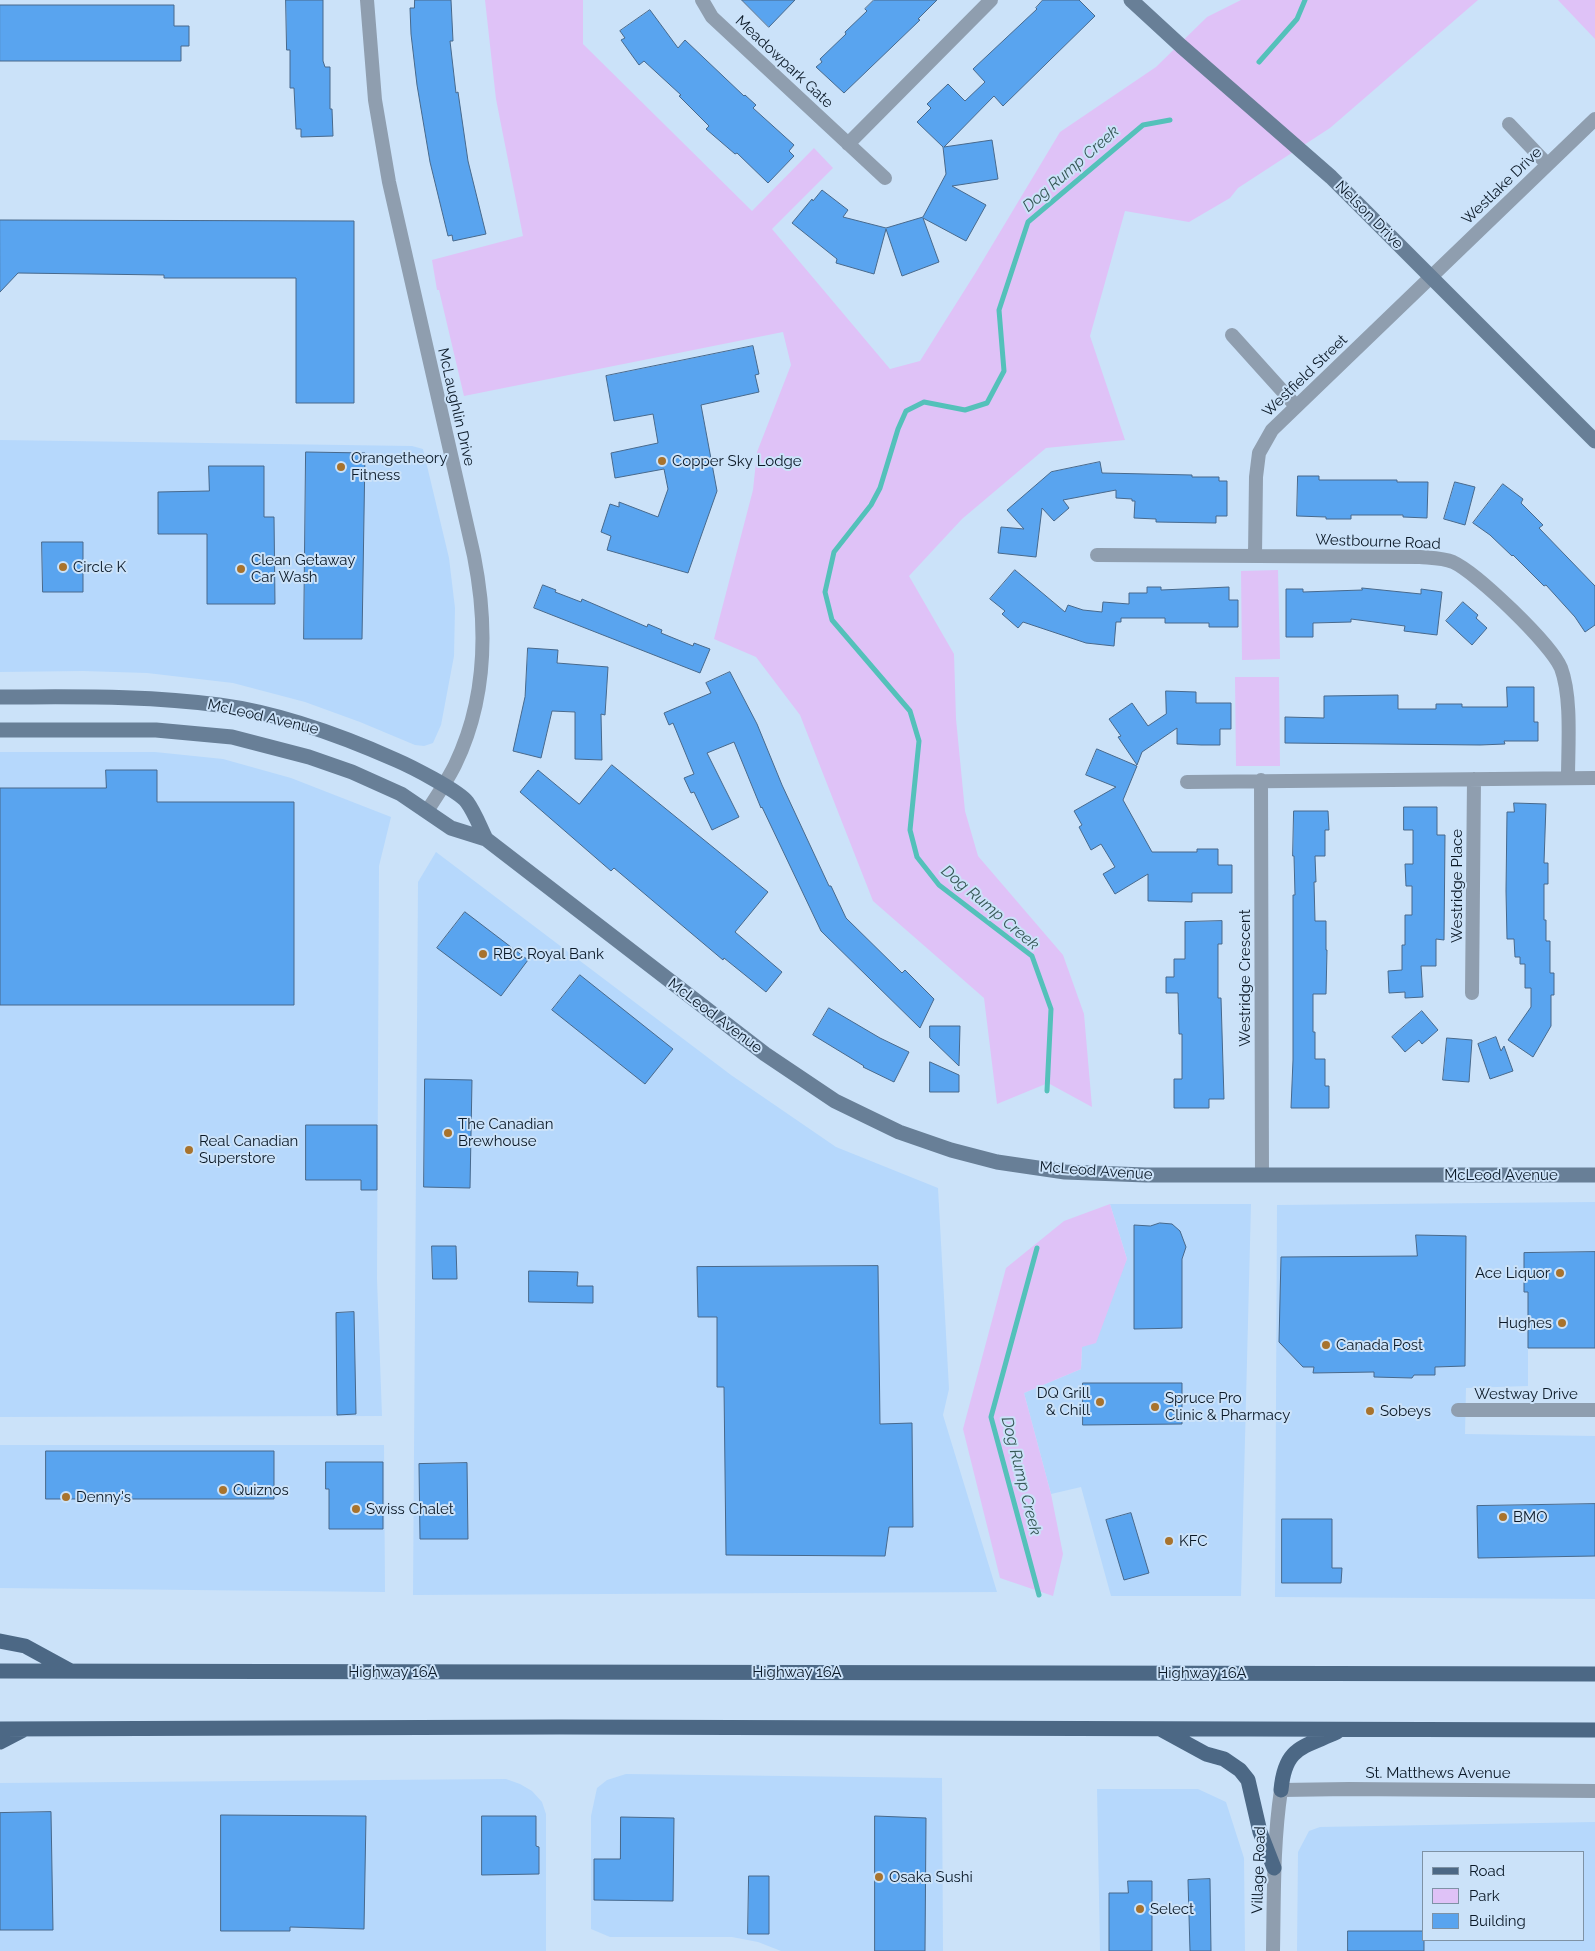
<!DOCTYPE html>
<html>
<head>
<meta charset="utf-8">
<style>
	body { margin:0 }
	#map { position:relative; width:1595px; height:1951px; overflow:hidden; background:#cbe2f9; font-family:Raleway,sans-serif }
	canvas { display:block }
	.legend { position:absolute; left:1422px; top:1851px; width:162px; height:90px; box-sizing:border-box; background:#cbe2f9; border:1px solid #7e92a5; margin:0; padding:6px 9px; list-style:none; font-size:15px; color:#0b1927 }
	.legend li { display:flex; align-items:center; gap:10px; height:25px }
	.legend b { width:25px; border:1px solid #7e92a5 }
</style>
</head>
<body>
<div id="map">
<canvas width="1595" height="1951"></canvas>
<ul class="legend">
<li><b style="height:6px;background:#4c6885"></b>Road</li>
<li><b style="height:14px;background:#dfc2f7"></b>Park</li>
<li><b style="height:14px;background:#59a4ef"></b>Building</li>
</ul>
</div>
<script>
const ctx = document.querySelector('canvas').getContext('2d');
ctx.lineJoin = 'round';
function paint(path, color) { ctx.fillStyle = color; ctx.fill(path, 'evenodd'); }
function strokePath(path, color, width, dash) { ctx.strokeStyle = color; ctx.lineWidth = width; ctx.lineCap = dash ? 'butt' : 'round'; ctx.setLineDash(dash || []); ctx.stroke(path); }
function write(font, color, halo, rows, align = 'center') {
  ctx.font = font + ' Raleway,sans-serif'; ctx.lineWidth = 4; ctx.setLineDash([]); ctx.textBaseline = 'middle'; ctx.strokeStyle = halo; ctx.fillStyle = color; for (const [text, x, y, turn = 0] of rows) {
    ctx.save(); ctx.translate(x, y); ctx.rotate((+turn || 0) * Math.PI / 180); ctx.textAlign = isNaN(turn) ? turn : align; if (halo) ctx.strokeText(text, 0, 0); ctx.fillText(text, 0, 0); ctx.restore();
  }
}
const built = new Path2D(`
	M0,440L412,446L423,449L449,558L455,608L454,656L441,725L433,743L424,746L415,745L360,722L305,702L233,683L147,673L83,671L0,672Z
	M0,752H155L223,759L291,778L391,817L379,866L377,1279L382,1416L0,1417Z
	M436,852L731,1075L836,1147L938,1188L949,1389L943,1415L997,1592L413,1595L418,882Z
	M1595,1202V1296H1528V1386L1466,1388L1465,1434L1595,1436V1599L1275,1597L1277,1205Z
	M1110,1204H1251L1241,1596H1111L1081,1487L1051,1494L1024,1393L1081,1369L1082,1347L1127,1259Z
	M0,1445H384L385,1592L0,1588Z
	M626,1774L942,1778L943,1951H781L758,1942L732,1937H610L591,1929V1816L597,1788L607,1780Z
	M506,1779L520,1784L532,1791L542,1802L546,1814V1951H0V1783Z
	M1097,1789H1198L1226,1802L1244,1858L1245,1951H1100Z
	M1595,1822V1951H1297L1298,1852L1309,1831L1320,1827ZM1424,1852H1584V1940H1424Z`);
const green = new Path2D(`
	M485,0H583V44L752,211L814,148L833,168L772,229L890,369L920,361L976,272L1060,132L1156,67L1207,17L1241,0H1478L1330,128L1238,188L1230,198L1189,222L1125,211L1090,336L1125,440L1046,448L962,519L909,576L954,654L956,719L965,811L978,856L1063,955L1084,1014L1092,1107L1048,1083L997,1104L984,998L873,901L800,715L756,657L714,639L753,490L757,452L791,365L783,332L464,396L439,290H437L432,260L523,236L496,99Z
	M1558,0H1595V39Z
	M1278,570L1280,659L1242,660L1241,571Z
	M1235,677H1279L1280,766H1236Z
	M1110,1204L1127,1259L1096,1343L1082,1347L1081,1369L1024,1393L1051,1494L1063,1554L1053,1596L1000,1578L963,1429L1006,1268L1064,1221Z`);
const stream = new Path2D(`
	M1259,62L1297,19L1305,0
	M1047,1091L1051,1009L1032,956L939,885L917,857L910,830L919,741L910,711L832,620L825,592L834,552L871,505L880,488L898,429L906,411L924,402L965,410L987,403L1004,371L999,310L1028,222L1143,125L1170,120
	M1037,1248L991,1417L1039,1595`);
const building = new Path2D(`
	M286,0H323V61L325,67H330V109H332L333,136L301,137V129H296L294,88H290V50H287Z
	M415,0H451L453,41H450L456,93L458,92L468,161L486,234L453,241L452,235L448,236L430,162L417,85L411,34L410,8H414Z
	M742,0H795L769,27Z
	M874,0H937L918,19L920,20L844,93L816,67L822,62L820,59L846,34L845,32L867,11L865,9Z
	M1043,0H1079L1095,16L1003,106L994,96L944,147L992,140L998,179L952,186L986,205L966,241L923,218L939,262L902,276L886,229L874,274L836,263L837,259L792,223L812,199L813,201L822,190L848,210L843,217L886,228L923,217L946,174L943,147L917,122L931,108L927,104L948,84L965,101L985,82L973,69L1037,9L1036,8Z
	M0,5H174V26H189V46H181V61H0Z
	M650,10L678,48L685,40L744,96L745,95L756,105L753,108L794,145L789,151L794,156L768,183L737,153L735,154L706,129L709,126L679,96L681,95L644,61L639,65L621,40L625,38L620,31Z
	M0,220L354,221V403H296V278H164V275L18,273L0,292Z
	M753,346L759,374L755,375L759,392L701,405L717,491L688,573L607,550L611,536L601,532L610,504L619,507V502L658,517L668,489L664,469L615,478L611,453L658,443L653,414L614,421L606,376Z
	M306,452L365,453L362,639H304Z
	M1100,462L1102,473L1192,475V477H1219V481H1227V516H1216V523L1156,522V519L1134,518L1135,501H1132V499L1116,498V490L1063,500L1069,508L1054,521L1042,508L1036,557L998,553L1001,527L1024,529L1007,510L1051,472Z
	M209,466H264V517H274L275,604H207V534H158V492L209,491Z
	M1298,476H1319V480H1397V482H1428L1427,518L1403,517V515H1351V519H1326V517L1297,516Z
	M1455,482L1475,487L1465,525L1444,519Z
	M1503,484L1523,499L1521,503L1543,525L1539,528L1595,586V625L1585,632L1575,617L1546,585L1544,586L1513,555L1512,556L1490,535L1473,523Z
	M42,542H83V592H43Z
	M1015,570L1065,612L1068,605L1083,610L1102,612L1103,602L1129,604V593H1147V587H1161V590L1229,587V600H1238V627H1209V623H1165V618H1121V622H1116L1114,646L1086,643L1023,622L1018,628L1002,614L1005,611L990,599Z
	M543,585L556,590L555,592L581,602L582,599L647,627L648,624L662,630L661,633L693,646L694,643L710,649L700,673L534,608Z
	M1362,588L1421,594V589L1442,592L1437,635L1404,631L1405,626L1351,619V622L1313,623V637H1286V589H1303V592L1362,590Z
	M1463,602L1478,615L1476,618L1487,628L1472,645L1446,621Z
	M528,648L558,650L557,663L608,667L605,715L601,714L602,760L575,759V712L552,711L541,758L513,751L525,697Z
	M730,672L757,724L782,785L829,886H831L846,918L902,973L905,970L934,999L920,1028L821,931L762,807L761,808L734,742L707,753L739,817L712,830L694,792L691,793L684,778L694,774L673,723L669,725L664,713L711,693L706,683Z
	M1507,687H1534V722H1538V741H1504L1505,744L1480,745L1285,743V717L1324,718V696L1398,695V709H1436V704H1462V707H1507Z
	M1166,691L1196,692V703H1231V729H1220V745H1201L1177,744V728L1142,752L1137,765L1118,737L1121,736L1109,719L1132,703L1148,726L1166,714Z
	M1097,749L1137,766L1123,800L1152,852H1197V849H1218V865H1232V893H1192V902L1148,901V874L1115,894L1103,874L1115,867L1101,844L1091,850L1079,827L1082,825L1074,811L1116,787L1086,775Z
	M612,765L768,892L735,932L782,972L766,992L724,958L723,960L614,868L611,871L520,792L538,770L579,804Z
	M106,770H157V802H294V1005H0V788H106Z
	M1514,803L1546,804L1544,863H1548V884H1544V920H1546V941H1550V973H1554V995H1551V1026L1533,1057L1508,1040L1531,1007V988H1525V964H1520V957H1515L1514,939H1507L1506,891L1507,812H1514Z
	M1404,807H1437V835H1445L1444,940L1436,939V966H1421L1423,997L1405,998V992L1389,993L1388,971L1402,970V945H1405V915H1412V886H1406L1405,864H1413V830H1404Z
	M1294,811H1328L1329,830H1325V856H1315L1316,882H1314L1315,921H1326V950H1327L1326,994H1313V1032H1315V1059H1325V1086H1329V1108H1291L1293,1060V895H1295L1294,856H1293Z
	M465,912L528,960L501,996L437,948Z
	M1222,921V944H1218V998H1221L1224,1099H1209V1108H1174V1079H1182V1034H1179L1178,993H1166V977H1174V959H1185V922Z
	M580,975L673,1049L645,1084L552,1010Z
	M829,1008L880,1038L909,1052L894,1082L863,1067L864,1066L813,1035Z
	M1422,1011L1438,1030L1422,1044L1419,1040L1405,1052L1392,1037Z
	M930,1026H960L959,1066L930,1038Z
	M1496,1037L1501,1051L1504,1046L1513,1071L1490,1079L1478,1044Z
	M1447,1038L1472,1040L1469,1082L1443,1080Z
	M930,1062L959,1075V1092H930Z
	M425,1079L472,1080L470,1188L424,1187Z
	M306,1125H377V1190H361V1180H306Z
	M1160,1223L1172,1224L1180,1231L1186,1247L1182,1259V1328L1134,1329V1225L1150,1226Z
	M1416,1235L1466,1236L1465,1366L1435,1367V1375H1414L1412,1378L1374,1377V1372L1313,1373L1314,1367H1303L1279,1342L1281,1257L1417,1256Z
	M432,1246H456L457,1279H433Z
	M1595,1252V1348H1528V1292H1524V1253Z
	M878,1266L880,1424L912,1423L913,1527H889L885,1556L726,1555L724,1387H717V1317H698L697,1267Z
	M529,1271L578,1272L577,1286H593V1303L529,1302Z
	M354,1312L356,1414L337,1415L336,1313Z
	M1083,1383H1182V1424L1083,1425Z
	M46,1451H274V1499H46Z
	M326,1462H383V1529H329V1489H326Z
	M467,1463L468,1539H420L419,1464Z
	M1595,1504V1556L1478,1558L1477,1506Z
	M1131,1513L1149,1573L1124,1580L1106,1520Z
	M1282,1519H1332V1568H1342L1341,1583H1282Z
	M51,1812L53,1930H0V1813Z
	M221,1815L366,1816L364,1929L290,1927V1931H221Z
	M482,1816H536V1846L539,1847V1874L482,1875Z
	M875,1816L926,1818L925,1951H875Z
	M621,1817L674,1818L673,1901L594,1900V1859H620Z
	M749,1876H769V1934H748Z
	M1210,1879L1211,1951H1190L1188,1880Z
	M1128,1881H1152V1951H1109V1893H1128Z
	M1348,1931H1424V1951H1348Z`);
const street = new Path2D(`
	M367,0L375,100L389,182L474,556C488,627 487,699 455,765C447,781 437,796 427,811
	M702,0L712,17L885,178
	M1509,124L1547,164
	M848,144L991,0
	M1232,335L1296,406
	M1097,555L1420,557C1430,558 1443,558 1453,562C1477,573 1551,644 1561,668C1572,697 1568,747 1568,778
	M1255,555L1256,477L1259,453L1272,430L1595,119
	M1261,780L1262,1175
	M1187,782L1595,778
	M1472,993L1474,779
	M1458,1410H1595
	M1273,1951C1274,1897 1273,1843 1281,1790L1349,1789L1595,1791`);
const secondary = new Path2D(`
	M1131,0L1181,46L1331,177L1595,441
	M0,697C73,697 147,695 219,705C280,713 340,735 396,760C410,766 459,791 467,802C475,813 480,827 486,839
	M0,730H156L232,737L309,757L352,772L401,794L451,828L486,839L765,1054L835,1101L899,1132L951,1150L997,1162L1065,1172L1146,1175H1595`);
const primary = new Path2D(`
	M0,1641L25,1646L69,1670
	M0,1671L1595,1674
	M0,1729L559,1727L1595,1730
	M1162,1730L1206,1754L1224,1759L1240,1770L1248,1780L1260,1832L1274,1868
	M0,1742L23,1730
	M1281,1790C1285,1747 1302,1748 1337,1732`);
const markers = [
	[662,461,5,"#a8732d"],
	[341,467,5,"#a8732d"],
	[63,567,5,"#a8732d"],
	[241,569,5,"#a8732d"],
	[483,954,5,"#a8732d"],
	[448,1133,5,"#a8732d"],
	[189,1150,5,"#a8732d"],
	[1560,1273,5,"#a8732d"],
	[1562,1323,5,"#a8732d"],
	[1326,1345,5,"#a8732d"],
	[1100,1402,5,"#a8732d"],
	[1155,1407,5,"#a8732d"],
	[1370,1411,5,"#a8732d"],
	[223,1490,5,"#a8732d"],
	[66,1497,5,"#a8732d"],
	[356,1509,5,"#a8732d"],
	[1503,1517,5,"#a8732d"],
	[1169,1541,5,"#a8732d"],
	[879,1877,5,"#a8732d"],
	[1140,1909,5,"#a8732d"]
];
const streetNames = [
	["Meadowpark Gate",784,62,43],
	["Westlake Drive",1502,186,-44],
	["Nelson Drive",1369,215,45],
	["Westfield Street",1305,376,-44],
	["McLaughlin Drive",456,407,77],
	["Westbourne Road",1378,542,2],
	["McLeod Avenue",263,717,13],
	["Westridge Place",1457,886,-90],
	["Westridge Crescent",1245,978,-90],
	["McLeod Avenue",715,1016,37],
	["McLeod Avenue",1096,1171,4],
	["McLeod Avenue",1501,1175],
	["Westway Drive",1526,1394],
	["Highway 16A",393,1672],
	["Highway 16A",797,1672],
	["Highway 16A",1202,1673],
	["St. Matthews Avenue",1438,1773],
	["Village Road",1259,1870,-88]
];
const poiNames = [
	["Orangetheory",351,458],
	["Fitness",351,475],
	["Copper Sky Lodge",672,461],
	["Clean Getaway",251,560],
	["Car Wash",251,577],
	["Circle K",73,567],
	["RBC Royal Bank",493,954],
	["The Canadian",458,1124],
	["Brewhouse",458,1141],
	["Real Canadian",199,1141],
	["Superstore",199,1158],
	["Ace Liquor",1550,1273,"right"],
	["Hughes",1552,1323,"right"],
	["Canada Post",1336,1345],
	["DQ Grill",1090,1393,"right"],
	["& Chill",1090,1410,"right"],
	["Spruce Pro",1165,1398],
	["Clinic & Pharmacy",1165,1415],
	["Sobeys",1380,1411],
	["Quiznos",233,1490],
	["Denny's",76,1497],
	["Swiss Chalet",366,1509],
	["BMO",1513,1517],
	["KFC",1179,1541],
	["Osaka Sushi",889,1877],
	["Select",1150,1909]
];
const waterNames = [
	["Dog Rump Creek",1071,169,-41],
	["Dog Rump Creek",990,908,40],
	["Dog Rump Creek",1021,1476,76]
];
paint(built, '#b6d8fc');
paint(green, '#dfc2f7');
strokePath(stream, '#54c1ba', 5);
paint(building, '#59a4ef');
strokePath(building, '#48698c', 1);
strokePath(street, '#8f9eaf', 14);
strokePath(secondary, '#687f97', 15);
strokePath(primary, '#4c6885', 15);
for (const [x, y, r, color] of markers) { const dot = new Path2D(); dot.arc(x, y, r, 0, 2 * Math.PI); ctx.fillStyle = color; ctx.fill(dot); strokePath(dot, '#cbe2f9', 2); }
write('15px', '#0b1927', '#cbe2f9', streetNames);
write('15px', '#0b1927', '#cbe2f9', poiNames, 'left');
write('italic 16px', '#375856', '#cbe2f9', waterNames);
</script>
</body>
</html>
